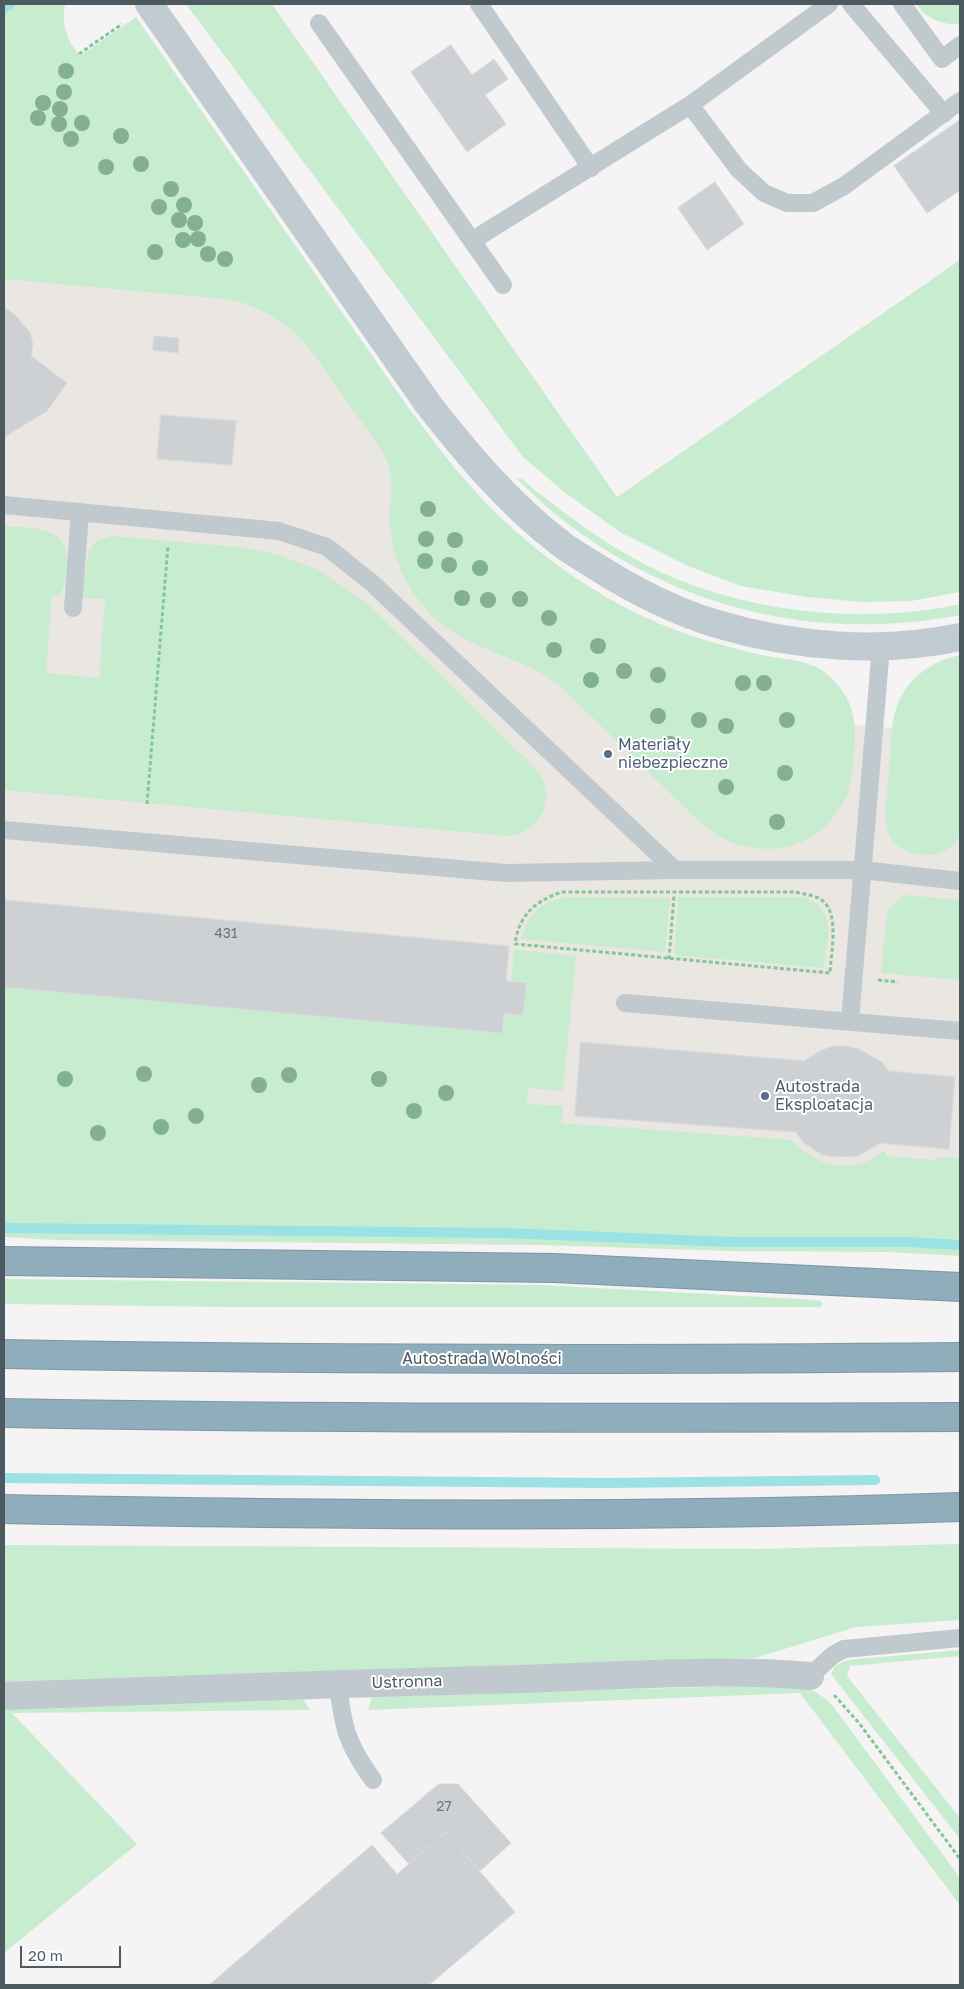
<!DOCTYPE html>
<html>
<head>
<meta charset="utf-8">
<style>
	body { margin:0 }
	#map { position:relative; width:964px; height:1989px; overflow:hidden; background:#f5f3f3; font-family:"Golos Text",sans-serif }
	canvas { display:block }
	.frame { position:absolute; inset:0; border:5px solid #4c595e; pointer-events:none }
	.scale { position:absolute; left:20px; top:1946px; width:101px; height:22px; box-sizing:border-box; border:2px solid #4c595e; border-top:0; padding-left:6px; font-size:15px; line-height:18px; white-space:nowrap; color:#4c595e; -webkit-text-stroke:4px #fff; paint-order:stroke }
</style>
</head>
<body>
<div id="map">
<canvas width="964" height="1989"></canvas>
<div class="frame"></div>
<div class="scale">20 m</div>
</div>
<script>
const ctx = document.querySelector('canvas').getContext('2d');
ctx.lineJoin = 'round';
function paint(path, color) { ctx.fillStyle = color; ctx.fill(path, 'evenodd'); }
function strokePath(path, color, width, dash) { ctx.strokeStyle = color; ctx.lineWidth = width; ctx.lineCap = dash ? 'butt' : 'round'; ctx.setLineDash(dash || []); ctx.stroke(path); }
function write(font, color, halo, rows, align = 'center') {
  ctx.font = font + ' "Golos Text",sans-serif'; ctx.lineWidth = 4; ctx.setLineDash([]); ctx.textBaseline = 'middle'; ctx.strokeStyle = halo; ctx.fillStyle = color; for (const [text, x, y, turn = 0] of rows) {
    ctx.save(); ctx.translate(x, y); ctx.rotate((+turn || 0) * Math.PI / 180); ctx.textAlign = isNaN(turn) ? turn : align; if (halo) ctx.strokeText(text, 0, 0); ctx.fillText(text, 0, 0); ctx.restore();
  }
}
const commercial = new Path2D(`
	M56,50L470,531L844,724L905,729L960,672V1184L4,1154V86Z`);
const green = new Path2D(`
	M4,4H65C61,24 67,41 80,56L136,17L410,410C427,431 442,454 460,474C508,531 567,578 634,612C672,631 712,643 753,653C775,659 800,658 820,669C829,675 837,683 843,692C856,711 856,732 854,754C852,768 852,782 847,794C822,854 752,865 704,826L558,684C512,651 453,649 418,599C400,575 389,545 390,515C390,501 393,487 390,473C389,467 387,461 384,455C377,440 364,426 354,412C335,385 310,343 284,324C266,311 246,302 225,299L4,279Z
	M186,4H272L617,497L960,260V592L911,601L862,602L807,597L741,586L688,566L620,532L563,491L523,457Z
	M916,4H960V24C944,26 925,18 916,4Z
	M516,478L522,479C531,488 542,495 552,503C586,530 623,555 663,573C751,613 866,625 960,604V615C818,642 680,610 564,521C547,508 532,493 516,478Z
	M4,526C32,528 70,525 67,565C66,576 65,586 60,596L52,595L46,673L99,678L105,599L82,598L88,552L96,541L111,536L239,547L276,554L319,570L367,603L527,760C533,766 541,774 544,782C551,800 541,824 523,832C519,834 512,835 508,836L4,790Z
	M960,655V835C948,860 914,861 895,843C889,837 887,829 885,821C886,801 888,780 890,760C891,742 891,722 897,706C907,678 932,661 960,655Z
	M906,895L960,900V980L881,973L887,911L900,898Z
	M567,897L670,898L665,952L521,939C528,913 540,902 567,897Z
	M678,897H803C838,909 827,938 824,968L674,955Z
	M514,949L576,956L563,1091L528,1088L527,1104L563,1106L561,1123L792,1140C818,1167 851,1176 882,1152H886V1156L936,1160L937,1157L958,1158L960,1138V1256L889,1252L732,1251L539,1245L55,1240L4,1237V987L502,1033L504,1013L511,982Z
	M4,1279L542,1285L816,1300L821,1301L823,1304L820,1307H230L4,1304Z
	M960,1544V1620L856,1627L755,1658L581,1665L4,1684V1545L758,1549Z
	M960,1650V1656L850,1666L847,1676L960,1818V1839L831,1674L835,1666L847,1660Z
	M787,1685C808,1688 817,1690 832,1705L960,1878V1905L800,1693L368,1710L372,1696Z
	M303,1699L310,1710L12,1713L137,1844L4,1953V1708Z`);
const stream = new Path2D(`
	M4,8L10,4
	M4,1228L504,1233L732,1242H909L960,1245
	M4,1478L606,1483L875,1480`);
const building = new Path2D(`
	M451,45L472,75L494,59L508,79L485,95L506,124L467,152L411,72Z
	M960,120V190L927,213L894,166Z
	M715,182L744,224L707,250L678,208Z
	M4,307L16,316L30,333L33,345L31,356L67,383L47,411L4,437Z
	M154,336L179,338L178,353L153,350Z
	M161,415L236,421L232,465L157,459Z
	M4,900L509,946L506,981L526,983L523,1015L504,1013L502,1033L4,987Z
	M581,1042L804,1061L822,1050L834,1046H845L859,1049L883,1063L888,1071L955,1077L949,1149L880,1143L858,1156L835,1157L823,1155L813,1149L803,1142L796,1132L575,1116Z
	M439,1784H458L511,1843L480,1871L446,1832L409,1864L381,1833Z
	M446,1832L515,1912L429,1985H209L372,1845L397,1874Z`);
const path = new Path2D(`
	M79,54L122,24
	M147,804L168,545
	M562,892H795C804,894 817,895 824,902C839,916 831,954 830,973L515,944C519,915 535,901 562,892Z
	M669,959L674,896
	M878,980L898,982
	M834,1695L859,1723L960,1859`);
const lane = new Path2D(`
	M479,4L591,168
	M851,4L944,114
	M902,4L942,59L960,45
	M319,23L503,285
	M690,105L739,170L764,193L787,203H813L844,186L960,101
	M473,240L690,105L829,4
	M4,505L279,531L327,547L372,583L675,870
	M73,608L80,512
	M4,830L506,873L675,870H862L960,881
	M625,1003L960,1031
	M850,1021L881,646
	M810,1676L833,1655L844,1649L960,1638
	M338,1684C343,1728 347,1744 373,1780`);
const street = new Path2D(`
	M4,1696C177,1690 349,1683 522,1679C617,1676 716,1668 810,1676`);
const secondary = new Path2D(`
	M149,4L428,404C467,454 509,504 560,543C570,551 581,557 592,564C631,589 673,611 717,624C794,647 882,654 960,637`);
const highway = new Path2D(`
	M4,1261L554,1268L960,1287
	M4,1354C323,1360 641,1360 960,1357
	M4,1413C323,1419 641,1418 960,1417
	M4,1509C322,1515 642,1518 960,1507`);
const trees = [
	[66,71],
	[64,92],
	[43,103],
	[60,109],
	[38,118],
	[82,123],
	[59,124],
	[121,136],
	[71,139],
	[141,164],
	[106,167],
	[171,189],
	[184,205],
	[159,207],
	[179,220],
	[195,223],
	[198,239],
	[183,240],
	[155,252],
	[208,254],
	[225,259],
	[428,509],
	[426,539],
	[455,540],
	[425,561],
	[449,565],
	[480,568],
	[462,598],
	[520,599],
	[488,600],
	[549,618],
	[598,646],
	[554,650],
	[624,671],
	[658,675],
	[591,680],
	[743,683],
	[764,683],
	[658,716],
	[699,720],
	[787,720],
	[726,726],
	[670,744],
	[785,773],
	[726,787],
	[777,822],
	[144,1074],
	[289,1075],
	[65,1079],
	[379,1079],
	[259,1085],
	[446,1093],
	[414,1111],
	[196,1116],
	[161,1127],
	[98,1133]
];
const markers = [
	[608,754,5,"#5c6f8a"],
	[765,1096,5,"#5c6f8a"]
];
const numberNames = [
	["431",226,934],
	["27",444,1807]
];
const serviceNames = [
	["Materiały",618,745],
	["niebezpieczne",618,763],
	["Autostrada",775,1087],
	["Eksploatacja",775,1105]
];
const streetNames = [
	["Autostrada Wolności",482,1359],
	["Ustronna",407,1682,-2]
];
paint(commercial, '#eae6e1');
paint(green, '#c8eccf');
strokePath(stream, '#9ae2e4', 10);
paint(building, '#cdd1d4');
strokePath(building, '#d8dadd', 1);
strokePath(highway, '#7c98a7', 30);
strokePath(path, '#83c799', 3, [4, 2.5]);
strokePath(lane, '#c0c9cd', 18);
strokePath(street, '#c0c9cd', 28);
strokePath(secondary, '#c1ccd2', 28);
strokePath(highway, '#90adbb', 28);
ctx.fillStyle = '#82b090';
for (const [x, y] of trees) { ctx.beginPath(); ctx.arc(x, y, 8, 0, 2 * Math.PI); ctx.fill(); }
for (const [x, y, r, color] of markers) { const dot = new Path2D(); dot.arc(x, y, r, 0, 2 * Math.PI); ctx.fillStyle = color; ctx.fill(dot); strokePath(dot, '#fff', 2); }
write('14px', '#6c777c', null, numberNames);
write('16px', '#4e5e75', '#fff', serviceNames, 'left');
write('16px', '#4c595e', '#fff', streetNames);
</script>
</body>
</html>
